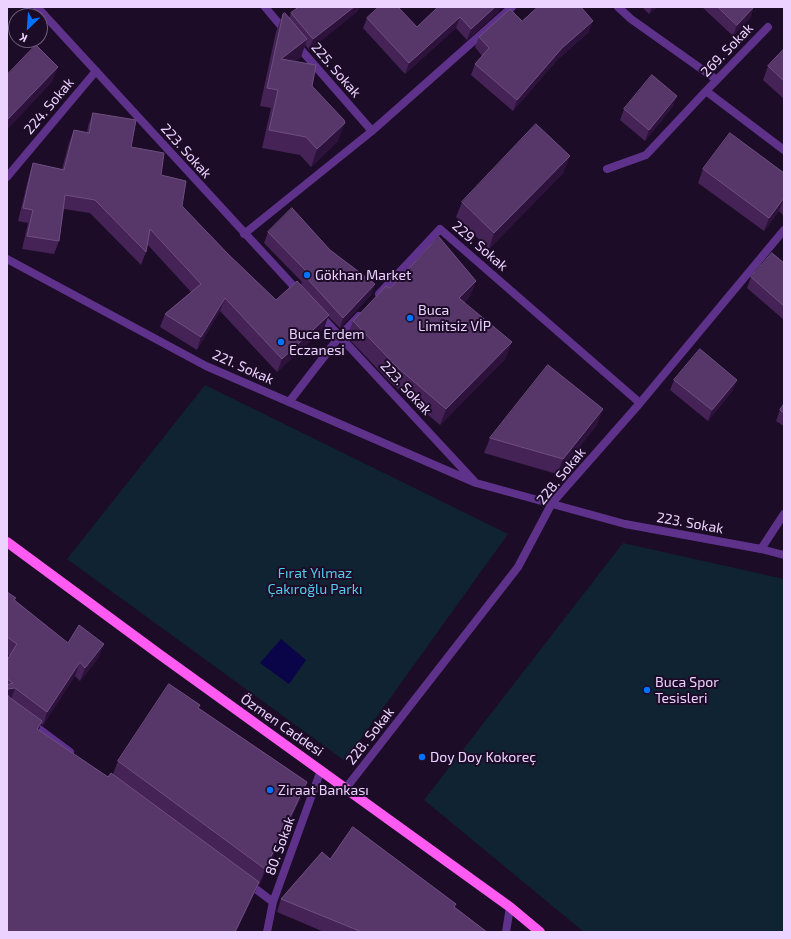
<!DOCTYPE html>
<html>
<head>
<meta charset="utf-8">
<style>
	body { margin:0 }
	#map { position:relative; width:791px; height:939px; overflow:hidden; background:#1d0c27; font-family:"Exo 2",sans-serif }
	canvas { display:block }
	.frame { position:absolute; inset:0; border:8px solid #ecd3ff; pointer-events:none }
	.north { position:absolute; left:8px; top:8px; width:40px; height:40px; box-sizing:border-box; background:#1d0c27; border:1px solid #705c7d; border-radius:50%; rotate:205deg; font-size:11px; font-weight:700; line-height:16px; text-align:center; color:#ecd3ff }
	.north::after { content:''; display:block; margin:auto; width:14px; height:18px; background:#0072fe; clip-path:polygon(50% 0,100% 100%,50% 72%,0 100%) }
</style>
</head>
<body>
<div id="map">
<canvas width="791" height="939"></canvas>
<div class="frame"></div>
<div class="north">K</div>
</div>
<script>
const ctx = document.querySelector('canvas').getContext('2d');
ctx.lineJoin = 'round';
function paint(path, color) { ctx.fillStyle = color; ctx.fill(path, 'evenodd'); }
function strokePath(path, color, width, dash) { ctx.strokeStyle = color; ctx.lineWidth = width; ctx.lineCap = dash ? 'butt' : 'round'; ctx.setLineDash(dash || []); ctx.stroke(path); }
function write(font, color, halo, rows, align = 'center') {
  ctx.font = font + ' "Exo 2",sans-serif'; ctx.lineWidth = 4; ctx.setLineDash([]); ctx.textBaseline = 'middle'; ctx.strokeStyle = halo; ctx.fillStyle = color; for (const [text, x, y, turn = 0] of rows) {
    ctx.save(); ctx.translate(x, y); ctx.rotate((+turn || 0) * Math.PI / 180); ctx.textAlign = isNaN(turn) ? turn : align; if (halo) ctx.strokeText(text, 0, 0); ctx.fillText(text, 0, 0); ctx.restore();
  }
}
const green = new Path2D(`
	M205,385L508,534L345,761L67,559Z
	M623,543L784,579V932H584L424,800Z`);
const water = new Path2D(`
	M281,639L306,660L289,684L260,663Z`);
const minor = new Path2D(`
	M265,7L286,32
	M618,7L631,19L717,80
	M768,27L706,91L784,150
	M296,44L372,131
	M607,169L646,155L706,91
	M7,177L96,71
	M244,234L372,131L512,7
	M379,294L440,229L640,403
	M289,402L340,336L359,316
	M761,549L784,514
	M31,723L70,752
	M346,788L518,567L552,503L640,403L784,230
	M248,883L273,902
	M267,932L273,902L321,770
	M506,932L510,907`);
const tertiary = new Path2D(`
	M37,7L299,292
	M7,259L206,366L476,483L625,524L761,549L784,555
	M319,314L474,481`);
const primary = new Path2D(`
	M7,542L159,654L510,907L540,932`);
const wall = new Path2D(`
	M438,7H500L498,12L467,40L456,28L405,74L363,28L367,18L417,27Z
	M642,7H657L649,14Z
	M702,7H754L750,18L733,36Z
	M358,11L309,50L305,45L301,57L294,61L312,86L338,141L311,167L300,155L262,148L271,108L260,106L276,32L283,14L289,18L291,13Z
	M522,21L589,32L558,59L513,111L471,75L475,64L482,56L475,47L479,37Z
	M784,49V99L763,80L768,66Z
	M673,106L645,141L620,120L624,109Z
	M93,113L131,147L161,175L182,206L228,254L276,300L301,285L302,282L264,243L268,232L330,250L375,284L371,295L340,328L328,316L324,328L277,372L220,311L197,350L160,327L165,314L191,292L147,244L146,252L141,265L90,213L64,209L59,241L54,254L22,249L28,223L18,221L29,176L33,163L62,169L69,143L74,130L87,133L88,126Z
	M703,169L784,173V216L779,211L764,231L698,183Z
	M564,172L489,249L456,217L462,202Z
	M784,263V320L747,288L751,277Z
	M476,281L470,296L464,303L506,358L440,425L392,384L347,337L353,321L390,288Z
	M674,380L733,390L708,421L670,390Z
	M784,404V426L776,421L780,410Z
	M597,425L557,474L484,453L490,438Z
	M7,592L15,600L68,643L99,657L80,681L75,676L43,725L41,724L38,730L108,777L113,774L118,761L199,708L307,782L301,797L259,885L258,884L254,895L7,932V660L10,656L7,654Z
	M330,859L455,907L487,932H324L277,912L281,899Z`);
const shadedWall = new Path2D(`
	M354,7H360L358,11L309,50L313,39Z
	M495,7H500L498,12L467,40L471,29Z
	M652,7H657L649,14Z
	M754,7L750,18L733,36L737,25Z
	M460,17L456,28L405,74L409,63Z
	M593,21L589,32L558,59L513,111L517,100L562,48Z
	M307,39L301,57L274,77L281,59Z
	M58,67L52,82L7,130V120Z
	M677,96L673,106L645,141L649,130Z
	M345,123L338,141L311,167L317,149Z
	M570,156L564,172L489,249L494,233Z
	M784,198L779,211L764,231L769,218Z
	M476,281L470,296L453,314L459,298Z
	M375,284L371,295L340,328L343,318Z
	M225,298L220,311L197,350L201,337Z
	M329,315L324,328L277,372L282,359Z
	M512,342L506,358L440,425L446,409Z
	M737,380L733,390L708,421L712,410Z
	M603,409L597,425L557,474L563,459Z
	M104,644L99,657L80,681L85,668Z
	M80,662L75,676L43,725L47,712Z
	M15,688L10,702H7V691L8,689Z
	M42,721L37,735V729Z
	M307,782L301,797L259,885L265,869Z
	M259,882L254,895L236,932H235Z`);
const building = new Path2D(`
	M299,7H354L313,39L291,13Z
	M379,7H398L417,27L438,7H495L471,29L460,17L409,63L367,18Z
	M538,7H581L593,21L562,48L517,100L475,64L489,48L479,37L510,9L522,21Z
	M718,7H754L737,25Z
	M285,13L307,39L281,59L316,65L312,86L344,120L345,123L317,149L306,137L269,130L278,90L267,88L283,14Z
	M36,45L58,67L7,120V75Z
	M784,49V81L768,66Z
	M652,75L677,96L649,130L624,109Z
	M93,113L136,120L131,147L164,153L161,175L186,181L182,206L228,254L276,300L297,281L329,315L282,359L225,298L201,337L165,314L201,284L150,229L146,252L95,200L65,195L59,241L27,236L33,210L23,208L33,163L64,170L74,130L89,133Z
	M536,124L570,156L494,233L462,202Z
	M730,133L784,173V198L769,218L703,169Z
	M292,208L330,250L375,284L343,318L304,275L307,272L268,232Z
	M439,237L476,281L459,298L512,342L446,409L398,368L353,321L386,286L390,288Z
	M772,253L784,263V306L751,277Z
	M700,349L737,380L712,410L674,380Z
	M548,365L603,409L563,459L490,438Z
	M784,404V413L780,410Z
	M7,592L16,598L14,600L68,643L79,625L104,644L85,668L80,662L47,712L15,688L8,689L7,691V685L13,683L7,679V660L17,644L7,637Z
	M169,684L200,705L198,708L307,782L265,869L118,761Z
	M7,694L9,697L42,721L37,729L108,777L111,773L259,882L235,932H7Z
	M353,827L456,904L454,907L487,932H362L281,899L322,852L330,859Z`);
const markers = [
	[307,275,4,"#0072fe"],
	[410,318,4,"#0072fe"],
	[281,342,4,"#0072fe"],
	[647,690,4,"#0072fe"],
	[422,757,4,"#0072fe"],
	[270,790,4,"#0072fe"]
];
const streetNames = [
	["269. Sokak",727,50,-46],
	["225. Sokak",336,70,49],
	["224. Sokak",49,106,-50],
	["223. Sokak",186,151,48],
	["229. Sokak",480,246,41],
	["221. Sokak",243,367,24],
	["223. Sokak",406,388,47],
	["228. Sokak",561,476,-51],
	["223. Sokak",690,523,10],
	["Özmen Caddesi",282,725,35],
	["228. Sokak",370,736,-52],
	["80. Sokak",280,846,-70]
];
const poiNames = [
	["Gökhan Market",315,275],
	["Buca",418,310],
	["Limitsiz VİP",418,326],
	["Buca Erdem",289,334],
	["Eczanesi",289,350],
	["Buca Spor",655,682],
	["Tesisleri",655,698],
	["Doy Doy Kokoreç",430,757],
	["Ziraat Bankası",278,790]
];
const parkNames = [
	["Fırat Yılmaz",315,573],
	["Çakıroğlu Parkı",315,589]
];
paint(green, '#0f2332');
paint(water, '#0a0448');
strokePath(minor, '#5e328b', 8);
strokePath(tertiary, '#5e328b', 8);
strokePath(primary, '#ff5af2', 10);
paint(wall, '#452357');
paint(shadedWall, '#2d123c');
paint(building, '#573669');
strokePath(building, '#6e4f80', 1);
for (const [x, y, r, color] of markers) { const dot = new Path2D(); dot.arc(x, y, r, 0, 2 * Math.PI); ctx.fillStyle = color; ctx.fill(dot); strokePath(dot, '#1d0c27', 1.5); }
write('14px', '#ecd3ff', '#1d0c27', streetNames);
write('14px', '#ecd3ff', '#1d0c27', poiNames, 'left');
write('14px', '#51cded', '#1d0c27', parkNames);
</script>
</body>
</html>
